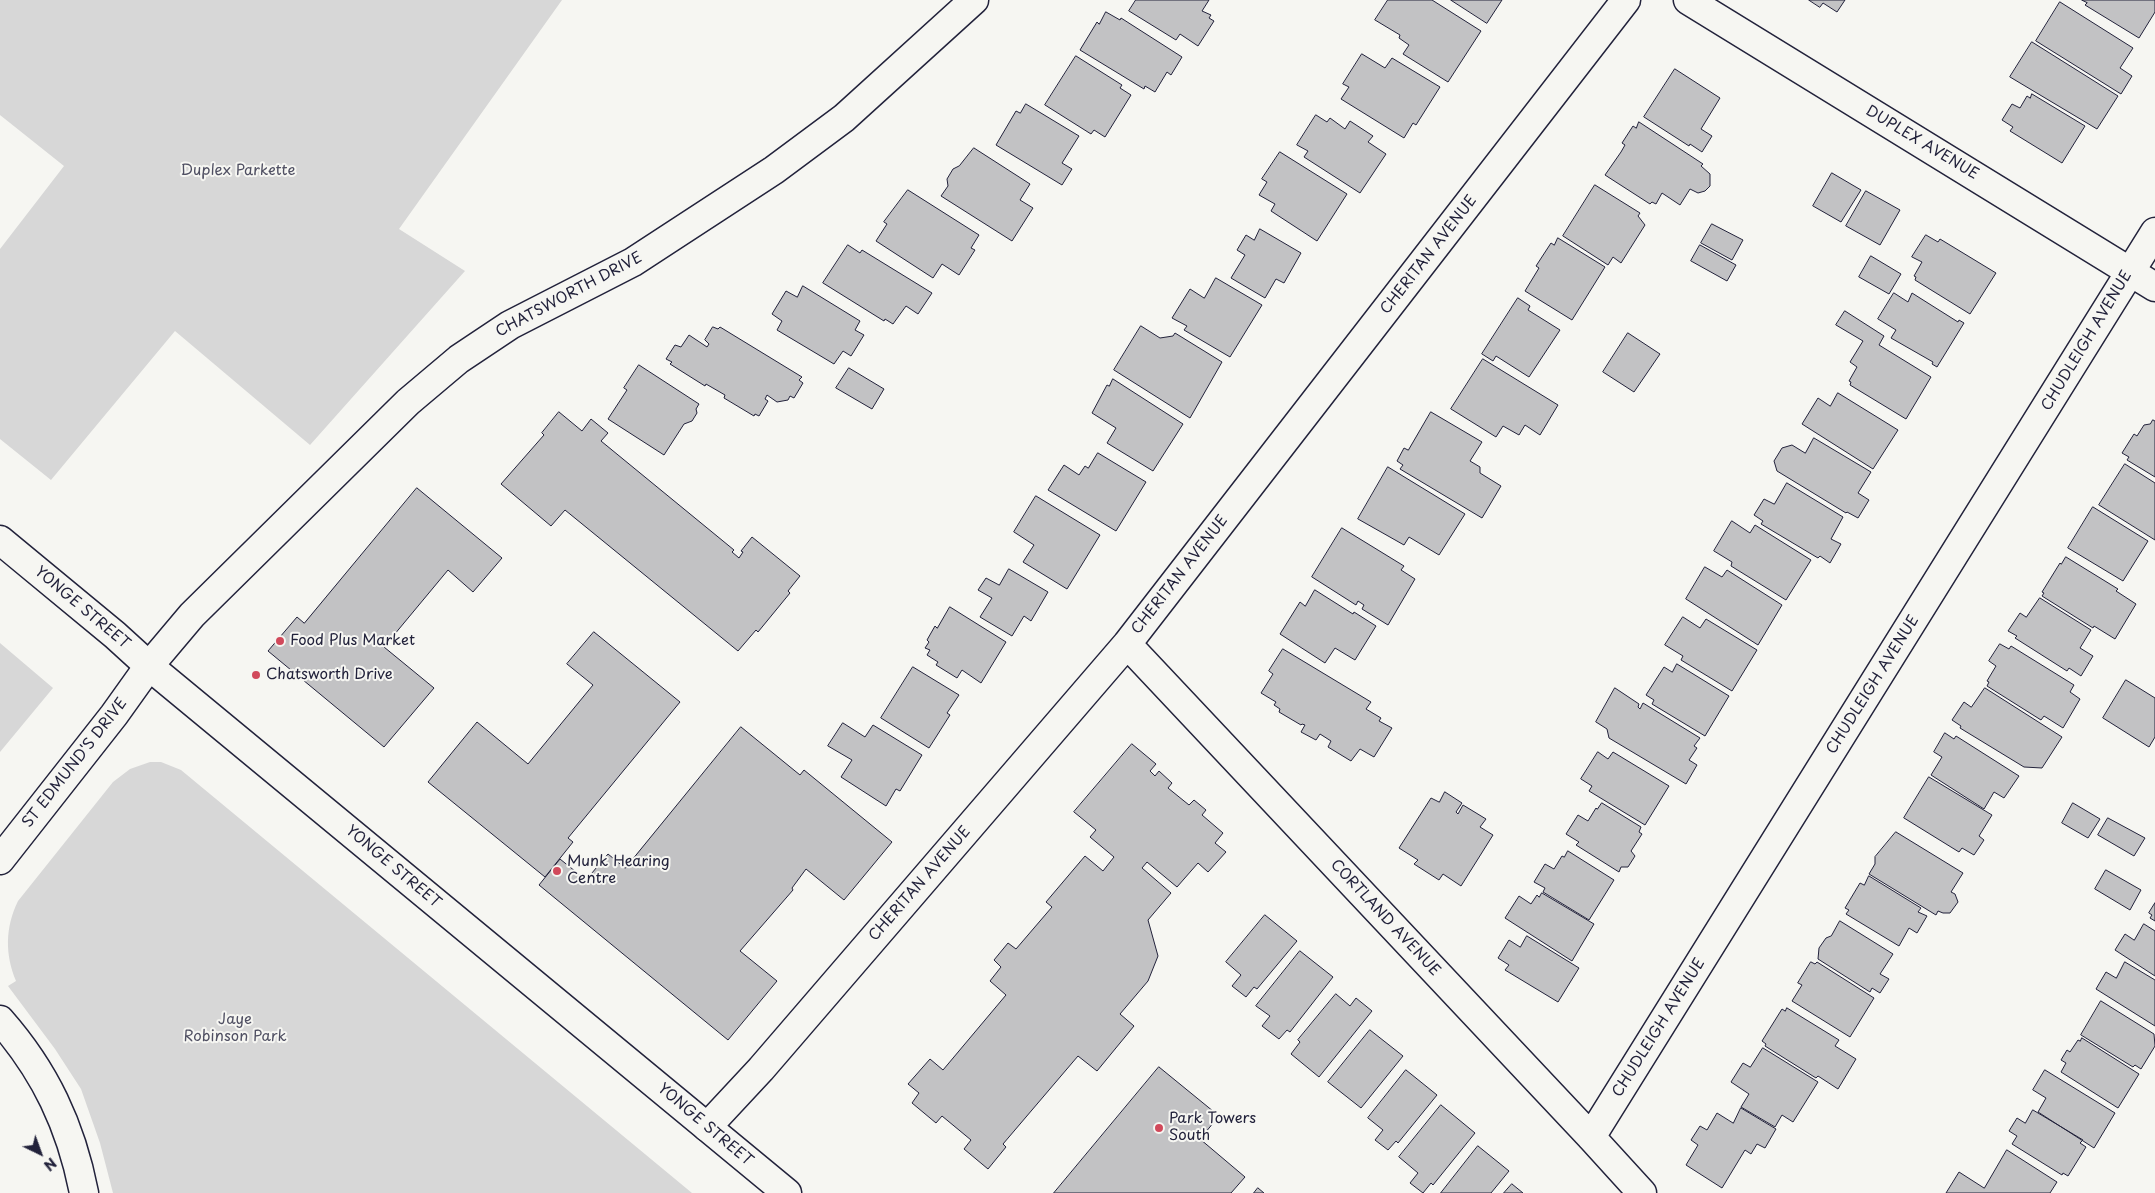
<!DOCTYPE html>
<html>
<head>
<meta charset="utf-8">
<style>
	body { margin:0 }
	#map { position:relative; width:2155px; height:1193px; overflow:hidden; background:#f6f6f2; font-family:"Playpen Sans",sans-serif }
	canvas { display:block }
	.north { position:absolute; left:15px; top:1128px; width:50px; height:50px; -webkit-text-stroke:4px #f6f6f2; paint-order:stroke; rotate:138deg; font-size:14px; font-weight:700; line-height:20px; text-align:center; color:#22223b }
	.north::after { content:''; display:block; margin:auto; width:18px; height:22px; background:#22223b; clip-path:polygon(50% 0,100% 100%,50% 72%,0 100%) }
</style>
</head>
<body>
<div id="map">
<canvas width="2155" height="1193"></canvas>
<div class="north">N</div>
</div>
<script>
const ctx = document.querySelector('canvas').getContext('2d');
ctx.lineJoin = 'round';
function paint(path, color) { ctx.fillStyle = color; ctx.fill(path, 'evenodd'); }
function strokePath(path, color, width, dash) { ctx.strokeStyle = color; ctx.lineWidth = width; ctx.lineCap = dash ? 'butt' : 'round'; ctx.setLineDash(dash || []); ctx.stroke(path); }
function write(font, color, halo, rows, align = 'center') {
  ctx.font = font + ' "Playpen Sans",sans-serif'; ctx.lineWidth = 4; ctx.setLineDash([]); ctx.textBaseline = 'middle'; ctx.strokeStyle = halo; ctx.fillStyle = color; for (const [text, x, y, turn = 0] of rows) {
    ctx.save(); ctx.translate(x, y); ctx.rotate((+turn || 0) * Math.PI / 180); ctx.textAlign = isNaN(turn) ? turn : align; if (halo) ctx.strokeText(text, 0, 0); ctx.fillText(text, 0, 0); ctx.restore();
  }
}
const green = new Path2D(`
	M0,0H562L399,229L465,271L310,445L175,331L51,480L0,439V249L64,166L0,115Z
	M0,643L53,688L0,752Z
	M150,762H161L181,770L692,1193H113L100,1143L81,1089L55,1049L8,986L16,981C5,954 5,928 18,901L113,782L130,769Z`);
const building = new Path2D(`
	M1136,0H1209L1202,11L1211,15L1209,18L1214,21L1198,46L1180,34L1176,40L1129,11Z
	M1388,0H1432L1481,31L1448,82L1403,54L1409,45L1399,38L1400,35L1375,20Z
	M1451,0H1502L1487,23Z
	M1809,0H1845L1837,12L1823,3L1820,7Z
	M2082,0H2155V12L2139,38L2085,5L2087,3Z
	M2060,2L2133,48L2120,68L2132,76L2121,94L2036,41Z
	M1106,12L1120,20L1121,18L1182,57L1171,75L1167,72L1155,92L1145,86L1144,89L1080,50L1097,22L1099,24Z
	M2032,42L2118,96L2097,129L2010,77Z
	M1362,54L1385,68L1392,58L1440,87L1416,125L1413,123L1404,138L1341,99L1349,87L1343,84Z
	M1076,56L1122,85L1120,88L1131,95L1105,137L1094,130L1091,134L1045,105Z
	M1675,69L1720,98L1701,129L1712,136L1702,152L1690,144L1689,146L1644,117Z
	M2032,94L2085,126L2062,163L2010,131L2013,127L2002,120L2012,104L2020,108L2027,96L2030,98Z
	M1026,104L1079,136L1062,163L1072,169L1062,185L996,145L1016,111L1020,113Z
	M1316,115L1327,122L1330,118L1345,129L1350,121L1373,136L1368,142L1386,154L1360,193L1304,157L1308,151L1297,145Z
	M1639,122L1703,164L1701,166L1710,174V186L1705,191L1698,193L1690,189L1680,205L1662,193L1656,204L1652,202L1650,204L1605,175L1621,152L1625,145L1622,143L1633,126L1636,128Z
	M974,148L1030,184L1020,200L1033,208L1012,241L941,196L948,186L947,179L953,169L959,166Z
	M1280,152L1347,194L1317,241L1271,211L1275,204L1259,195L1267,182L1262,179Z
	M1832,173L1861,190L1841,222L1813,206Z
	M1595,185L1640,213L1638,216L1645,225L1621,263L1613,257L1608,265L1563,236Z
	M908,190L979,235L971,248L975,250L959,275L942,264L933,278L876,241L887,224L884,222Z
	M1866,191L1900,210L1880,245L1846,226Z
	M1712,224L1743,240L1732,260L1701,243Z
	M1260,229L1301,253L1284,283L1276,279L1265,298L1231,278L1245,255L1237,250L1246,235L1254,240Z
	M1926,235L1938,242L1940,239L1996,273L1970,314L1915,280L1916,277L1914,276L1922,262L1912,257Z
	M1558,238L1605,267L1572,320L1525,291L1539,268L1536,266L1551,243L1554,245Z
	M848,245L860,253L862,250L932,293L918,314L906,306L893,324L885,319L884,321L823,283Z
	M1700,245L1736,265L1727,281L1691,261Z
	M1871,256L1901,274L1889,294L1859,277Z
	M1216,278L1262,305L1230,357L1184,330L1187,326L1172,318L1190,289L1204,298Z
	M803,286L860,321L855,330L864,335L851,356L843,351L834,364L777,330L782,321L772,314L786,291L797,297Z
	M1894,293L1908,302L1912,293L1958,322L1959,320L1964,323L1937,367L1932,364L1933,362L1891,338L1896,330L1878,319Z
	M1518,298L1530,306L1528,310L1560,330L1529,377L1496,356L1493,361L1482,354Z
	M1845,311L1884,336L1879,345L1931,377L1906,419L1850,385L1851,382L1849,381L1857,367L1850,362L1863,341L1836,325Z
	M1141,326L1160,338L1173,336L1175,333L1222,362L1190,418L1114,370Z
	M713,327L718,329L720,327L802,377L799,380L803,383L794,398L790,396L788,400L777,402L767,395L765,399L768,401L759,416L755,414L754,416L724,398L725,395L706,384L705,386L670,364L672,362L666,359L675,345L681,347L689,335L707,347L709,344L705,340Z
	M1628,333L1660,354L1634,392L1603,372Z
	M1483,359L1558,405L1540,435L1525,425L1519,435L1503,426L1496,437L1451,409Z
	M639,365L699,404L696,409L697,413L692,421L684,424L664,455L608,419L627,390L624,388Z
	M849,368L884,389L872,409L836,388Z
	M1113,379L1183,424L1153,471L1107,443L1116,428L1092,413L1107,385L1109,386Z
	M1838,393L1898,430L1873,469L1802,424L1818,398L1830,406Z
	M559,412L582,431L591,419L608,433L601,441L734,550L732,552L739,558L743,552L741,551L752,537L800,576L788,591L790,593L758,632L756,630L738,651L565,510L551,526L501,484L544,435L542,433Z
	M1431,412L1482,442L1470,461L1480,467V473L1501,486L1482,518L1400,469L1403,465L1397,461L1404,448L1408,450Z
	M2153,420L2155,421V477L2127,460L2129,457L2122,453L2134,434L2137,436L2144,425L2150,424Z
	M1814,438L1871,472L1858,493L1869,500L1858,518L1847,512L1846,513L1777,471L1774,461L1782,448L1792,445L1805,453Z
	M1098,453L1146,482L1116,531L1048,490L1064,465L1079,475L1085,466L1088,468Z
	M2125,464L2155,483V540L2099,505Z
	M1388,467L1465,514L1439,555L1409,537L1404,545L1358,519Z
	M1787,483L1843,517L1831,539L1841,544L1830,563L1820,556L1818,558L1761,524L1763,521L1754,515L1764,499L1774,504Z
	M417,488L502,558L473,592L448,570L384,647L434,688L384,747L268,651L297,617L304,623Z
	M1036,496L1100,535L1067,589L1023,562L1034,545L1014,532Z
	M2093,507L2148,541L2123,581L2068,548Z
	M1732,521L1750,533L1755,525L1811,560L1786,600L1731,566L1732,562L1714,551Z
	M1342,528L1404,566L1401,570L1415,579L1388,625L1362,609L1364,605L1358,601L1356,605L1312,577Z
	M2066,557L2118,589L2116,591L2136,604L2115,639L2094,626L2093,628L2042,596L2044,593L2042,592L2060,563L2061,564Z
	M1705,567L1722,577L1727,570L1782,605L1758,645L1686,599Z
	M1009,569L1048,592L1031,621L1024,616L1012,636L980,617L992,598L978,590L986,578L999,585Z
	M1315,590L1353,614L1354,612L1376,626L1355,660L1335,648L1325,663L1280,634L1300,602L1305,606Z
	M2040,598L2091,630L2080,648L2093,656L2081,676L2069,668L2067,671L2015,638L2017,636L2008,631L2020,613L2026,617Z
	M950,607L1006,642L981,683L962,670L957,678L936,665L938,662L927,655L930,650L925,648L929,642L927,640L935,626L937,628Z
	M1683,617L1700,628L1706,619L1757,650L1732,691L1681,660L1683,656L1665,645Z
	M594,632L680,702L568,838L573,842L545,877L428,782L477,722L528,764L593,685L567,664Z
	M2000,644L2009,649L2011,646L2074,685L2070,692L2080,699L2063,728L2044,716L2041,720L1987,686L1989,682L1987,681L1996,666L1989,661Z
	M1283,649L1371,702L1366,709L1381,718L1379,721L1392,728L1374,757L1360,749L1351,761L1328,747L1331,741L1320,734L1316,740L1301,732L1305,725L1302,724L1301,725L1279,712L1280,709L1274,705L1276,702L1261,693L1273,674L1269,671Z
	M1677,664L1729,696L1705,736L1652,704L1654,700L1646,695L1664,667L1672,672Z
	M913,667L959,695L947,713L950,715L929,748L881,718Z
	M2126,680L2155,698V737L2149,747L2103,718Z
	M1615,688L1639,704L1638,707L1640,709L1643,703L1700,738L1694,746L1697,748L1689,760L1697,765L1686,784L1609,738L1607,729L1596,722Z
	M1985,688L2062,737L2042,768L2024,767L1960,728L1961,726L1952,720L1964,702L1971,707Z
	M843,723L865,737L873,725L922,755L900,791L896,789L886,806L841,777L852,760L828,746Z
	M741,727L800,775L804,770L892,842L844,900L806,869L792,888L793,890L740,951L777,981L728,1040L539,885L560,859L586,880L608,854L625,868Z
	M1945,733L1954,739L1956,736L2019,776L2004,798L1994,792L1984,809L1931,775L1942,757L1934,752Z
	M1132,744L1156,764L1150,771L1155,776L1159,771L1172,783L1168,788L1189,805L1194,800L1206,810L1202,815L1223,833L1215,843L1226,852L1208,872L1198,863L1177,887L1147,862L1142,868L1171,893L1148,920L1158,956L1148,981L1120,1014L1134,1026L1097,1071L1078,1056L1003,1144L1006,1147L988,1169L964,1149L971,1140L942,1116L936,1123L912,1103L919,1093L908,1084L930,1059L943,1070L1006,995L990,981L1001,967L994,960L1008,943L1016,949L1052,907L1046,902L1085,856L1103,871L1114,857L1090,837L1096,830L1074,812Z
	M1598,752L1608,759L1613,752L1669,786L1645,825L1589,791L1592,786L1581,779Z
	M1929,777L1992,815L1979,836L1984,840L1974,855L1962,848L1959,852L1904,818Z
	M1445,792L1462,803L1456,812L1458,814L1463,805L1486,819L1480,827L1493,835L1461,886L1443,874L1439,880L1414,864L1418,860L1399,848L1431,798L1439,802Z
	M1602,803L1641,827L1639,832L1642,834L1631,851L1635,856L1628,867H1621L1619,872L1576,845L1579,842L1566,834L1578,815L1588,821L1596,808L1597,809Z
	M2073,803L2100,819L2088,838L2062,823Z
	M2108,818L2145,838L2134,856L2098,835Z
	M1896,832L1963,873L1951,892L1955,894L1958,902L1950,913H1943L1938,911L1936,915L1869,874L1875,864V857Z
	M1568,851L1614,880L1589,920L1543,892L1545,888L1534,882L1545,864L1554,869L1562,856L1564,857Z
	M2106,870L2141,890L2130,910L2095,889Z
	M1869,876L1921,908L1918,912L1927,916L1917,933L1909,928L1899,946L1846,914L1849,910L1845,908L1860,883L1864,885Z
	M1542,893L1594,924L1572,961L1505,918L1519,896L1531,904L1537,895L1539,897Z
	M2155,903V921L2150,918L2152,915L2149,913Z
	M1265,915L1297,941L1257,989L1254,987L1246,997L1232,986L1241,975L1226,962Z
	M1840,921L1893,954L1880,974L1889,979L1880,993L1872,988L1870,992L1818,959L1819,948L1826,938L1831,936Z
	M2144,924L2155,931V976L2115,950L2125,934L2134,940Z
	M1527,936L1579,968L1558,1002L1505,970L1509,965L1498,958L1509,940L1520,947Z
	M1300,951L1333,977L1290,1032L1287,1030L1279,1039L1262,1026L1270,1016L1256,1006Z
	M1811,962L1815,964L1817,962L1874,998L1850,1037L1792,1001L1802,985L1798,983Z
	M2125,962L2155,980V1026L2096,989L2106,972L2116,978Z
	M1336,994L1350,1006L1356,998L1372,1011L1319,1077L1291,1054L1300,1042L1298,1040Z
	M2101,1001L2154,1034L2155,1046L2141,1069L2135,1065L2133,1067L2081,1035Z
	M1787,1008L1839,1040L1835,1046L1856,1059L1838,1089L1818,1076L1816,1078L1765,1046L1766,1044L1762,1041L1782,1009L1785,1011Z
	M1370,1030L1403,1056L1361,1108L1328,1082Z
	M2082,1038L2139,1074L2118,1108L2061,1072L2066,1063L2061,1060L2067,1050L2070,1052L2078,1040L2080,1041Z
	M1763,1048L1818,1082L1793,1122L1782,1115L1775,1127L1741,1107L1749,1094L1731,1082L1743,1063L1750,1067Z
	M1159,1067L1219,1116L1200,1139L1245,1177L1231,1193H1054Z
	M1406,1070L1437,1095L1398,1143L1396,1141L1388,1150L1375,1140L1383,1130L1368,1118Z
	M2045,1070L2115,1113L2094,1148L2038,1112L2046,1098L2033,1090Z
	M1441,1105L1475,1133L1433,1185L1431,1183L1423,1193L1410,1183L1418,1173L1399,1157Z
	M1741,1108L1776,1129L1765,1148L1757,1144L1751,1154L1745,1150L1722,1188L1686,1165L1698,1145L1691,1140L1700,1126L1707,1130L1717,1113L1733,1123Z
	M2033,1110L2083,1140L2080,1143L2086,1147L2068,1176L2063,1173L2062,1175L2012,1144L2017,1136L2009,1131L2017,1118L2025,1123Z
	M1478,1146L1509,1171L1491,1193H1441Z
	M2007,1150L2057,1182L2050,1193H1946L1959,1172L1984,1188Z
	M1512,1184L1523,1193H1504Z
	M1258,1188L1264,1193H1254Z`);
const minor = new Path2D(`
	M1688,0L2155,287
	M1127,644L1591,1137L1642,1193
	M0,860L114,715L149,666L192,615L408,402L459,359L510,325L633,262L774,170L844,118L974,0
	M0,1020C45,1071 71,1126 84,1193
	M707,1127L761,1069L1127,644L1626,0
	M1591,1137L2155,232`);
const primary = new Path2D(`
	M0,540L115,635L149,666L787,1193`);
const markers = [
	[280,641,5,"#d1495b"],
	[256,675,5,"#d1495b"],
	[557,871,5,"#d1495b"],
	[1159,1128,5,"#d1495b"]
];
const streetNames = [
	["DUPLEX AVENUE",1922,143,31],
	["CHERITAN AVENUE",1429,255,-52],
	["CHATSWORTH DRIVE",569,295,-28],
	["CHUDLEIGH AVENUE",2087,341,-59],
	["CHERITAN AVENUE",1180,575,-52],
	["YONGE STREET",82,608,40],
	["CHUDLEIGH AVENUE",1873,685,-58],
	["ST EDMUND'S DRIVE",75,763,-52],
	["YONGE STREET",393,867,40],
	["CHERITAN AVENUE",920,884,-49],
	["CORTLAND AVENUE",1385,918,47],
	["CHUDLEIGH AVENUE",1659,1028,-58],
	["YONGE STREET",705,1125,40]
];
const parkNames = [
	["Duplex Parkette",238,171],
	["Jaye",235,1020],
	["Robinson Park",235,1037]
];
const poiNames = [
	["Food Plus Market",290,641],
	["Chatsworth Drive",266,675],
	["Munk Hearing",567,862],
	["Centre",567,879],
	["Park Towers",1169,1119],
	["South",1169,1136]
];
paint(green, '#d7d7d7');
paint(building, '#c2c2c4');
strokePath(building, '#22223b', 1);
strokePath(minor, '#22223b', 31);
strokePath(primary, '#22223b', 31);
strokePath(minor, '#f6f6f2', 28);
strokePath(primary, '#f6f6f2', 28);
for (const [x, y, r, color] of markers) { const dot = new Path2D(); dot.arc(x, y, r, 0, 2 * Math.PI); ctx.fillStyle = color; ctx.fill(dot); strokePath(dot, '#f6f6f2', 2); }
write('15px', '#22223b', '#f6f6f2', streetNames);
write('15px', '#4f4f62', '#f6f6f2', parkNames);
write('15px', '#22223b', '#f6f6f2', poiNames, 'left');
</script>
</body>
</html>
